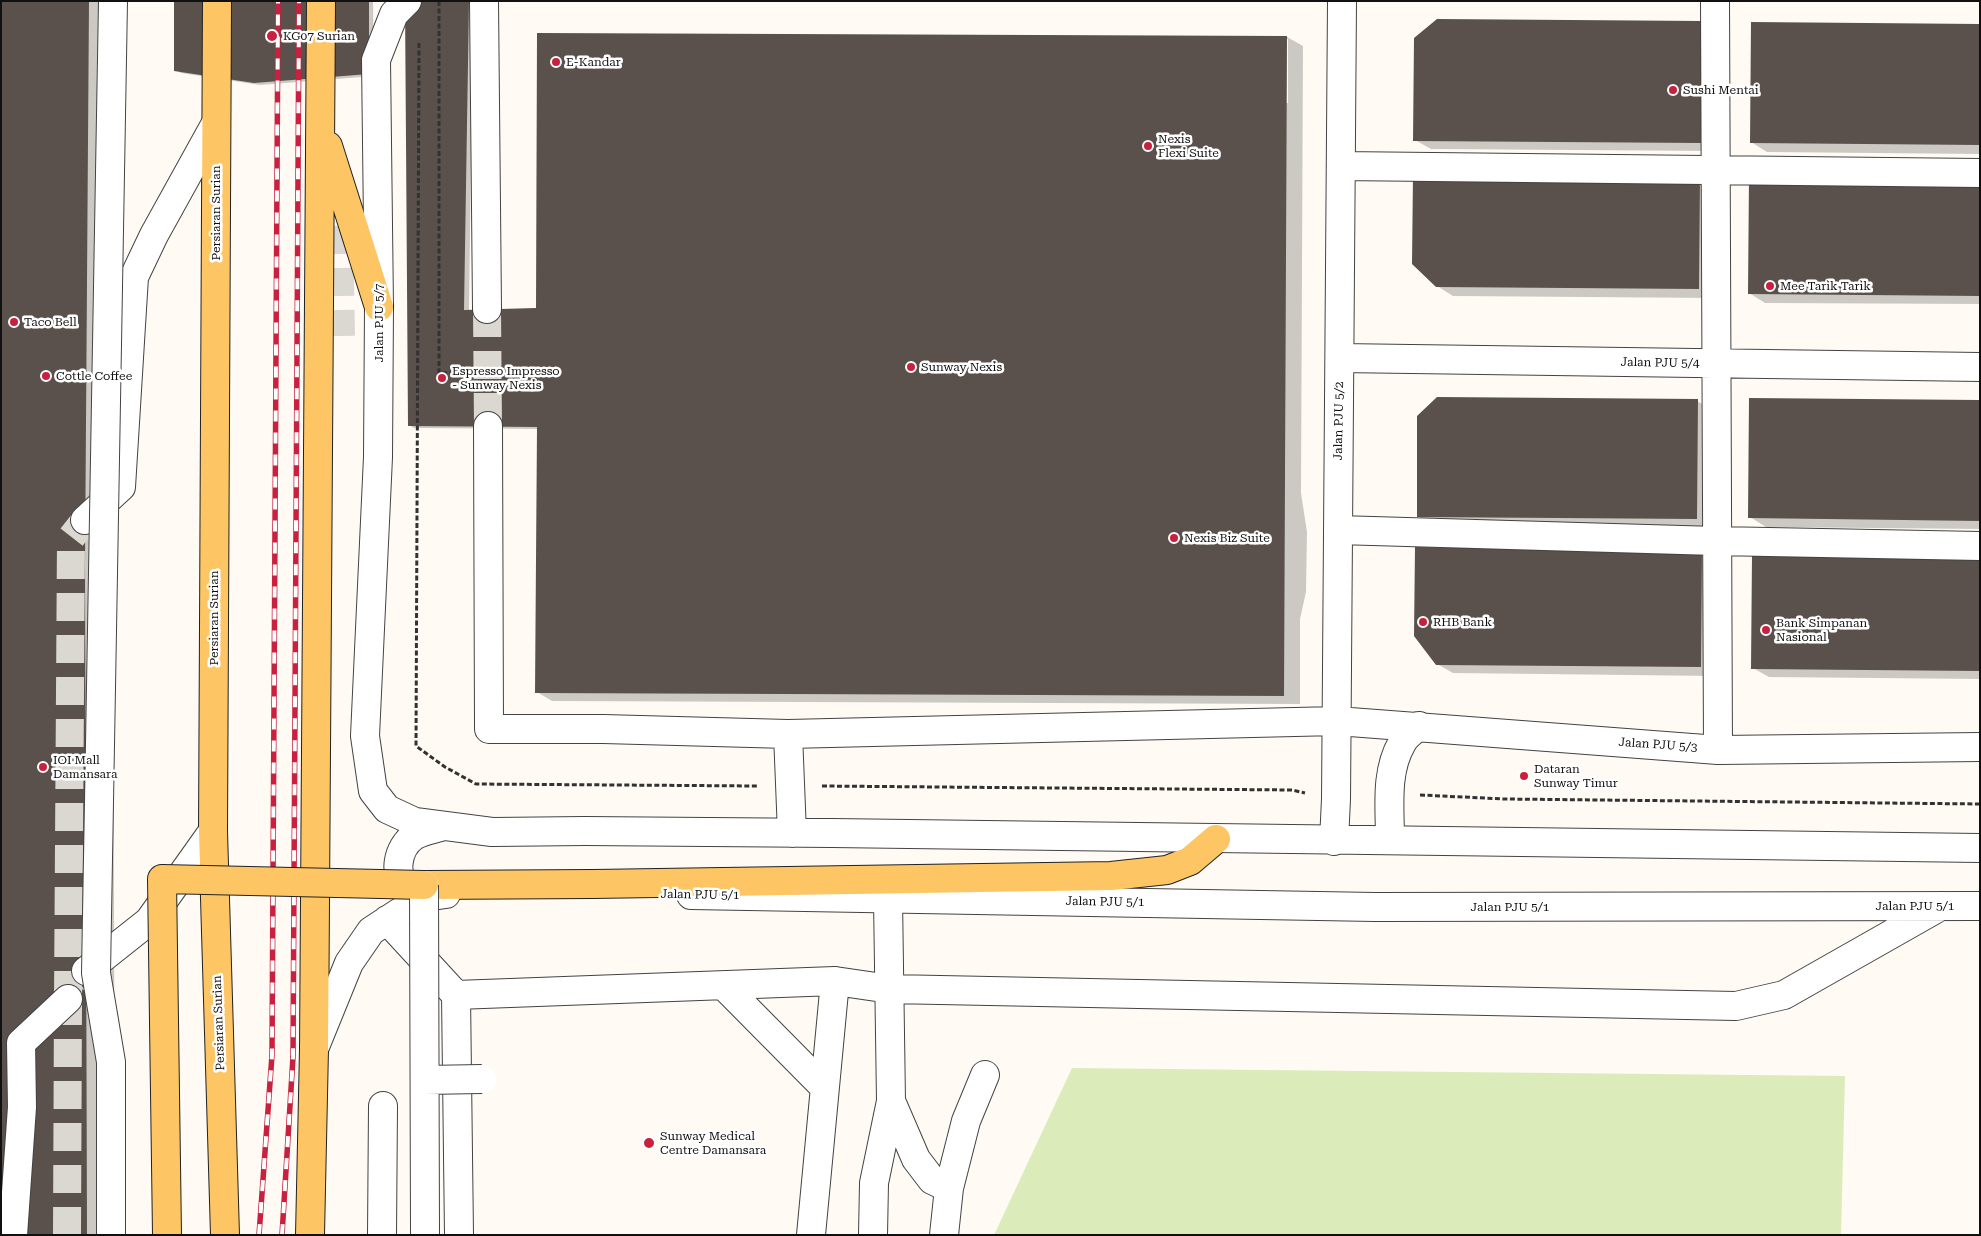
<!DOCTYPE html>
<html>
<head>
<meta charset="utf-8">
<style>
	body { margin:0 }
	#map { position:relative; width:1981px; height:1236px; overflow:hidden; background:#fffbf4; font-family:"Roboto Serif",serif }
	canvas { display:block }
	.frame { position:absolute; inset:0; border:2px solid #101010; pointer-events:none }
</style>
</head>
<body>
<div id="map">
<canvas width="1981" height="1236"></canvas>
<div class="frame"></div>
</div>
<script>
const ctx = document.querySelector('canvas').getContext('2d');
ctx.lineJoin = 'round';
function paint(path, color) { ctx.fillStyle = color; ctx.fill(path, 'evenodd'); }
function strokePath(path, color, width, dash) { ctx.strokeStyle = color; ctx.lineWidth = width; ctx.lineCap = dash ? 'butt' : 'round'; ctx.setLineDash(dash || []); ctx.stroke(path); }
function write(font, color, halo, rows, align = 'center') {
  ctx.font = font + ' "Roboto Serif",serif'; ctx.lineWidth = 5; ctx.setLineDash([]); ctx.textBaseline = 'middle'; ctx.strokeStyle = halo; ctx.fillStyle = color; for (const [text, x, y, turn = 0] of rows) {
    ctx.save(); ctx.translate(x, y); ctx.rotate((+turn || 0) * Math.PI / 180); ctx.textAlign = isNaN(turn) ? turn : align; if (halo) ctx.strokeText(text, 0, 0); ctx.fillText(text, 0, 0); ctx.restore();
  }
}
const green = new Path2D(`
	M1072,1068L1845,1076L1841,1235H994Z`);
const shadow = new Path2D(`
	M1,1H117L113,580L115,1235H1Z
	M175,1H373L374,76L260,85L181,73L176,70Z
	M407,1H473L469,311L536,309L1287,37L1303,46L1301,493L1307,532L1306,592L1300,619V704L552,701L537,692V429L414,428L409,425ZM1286,39H1288V103H1286Z
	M1702,23L1717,151L1431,149L1415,140Z
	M1980,25V154L1767,152L1751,142Z
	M1700,178L1716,187L1715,298L1453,296L1437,286Z
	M1980,179V304L1765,303L1749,293Z
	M1697,401L1713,410L1712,528L1434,525L1418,516Z
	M1980,401V529L1766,527L1750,517Z
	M1702,551L1717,561V676L1453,673L1437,664Z
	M1980,558V679L1769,677L1753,668Z`);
const building = new Path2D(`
	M1,1H89L85,563L87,1235H1Z
	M174,1H369V74L254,83L174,71Z
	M405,1H469L464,310L536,308L537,33L1287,36L1284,696L535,693L537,427L408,426Z
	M1437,19L1702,21L1701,143L1413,141L1414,38Z
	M1751,22L1980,24V145L1750,143Z
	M1413,174L1700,176L1699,289L1436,287L1412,264Z
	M1749,176L1980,178V296L1748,294Z
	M1437,397L1698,399L1697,519L1417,517V416Z
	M1749,398L1980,400V521L1748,518Z
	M1415,547L1702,550L1701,667L1436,665L1414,636Z
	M1752,555L1980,557V671L1751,669Z`);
const minorTunnel = new Path2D(`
	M339,226L341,336
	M487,309L488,426
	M68,999L71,538L85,520
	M67,1235L68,999L78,984`);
const path = new Path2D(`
	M419,43L416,746L445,767L476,784L758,786
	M822,786L1292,790L1305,793
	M1420,795L1505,799L1980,804`);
const minor = new Path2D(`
	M407,1L394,14L376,60L379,307L378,457L365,736L373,791L387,809L415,822L492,832L585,831L832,833L1980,848
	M484,1L487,309
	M1715,1L1718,750
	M1341,166L1980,173
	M1340,358L1980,367
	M488,426L489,729H603L788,734L1337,721L1718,750L1980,747
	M85,520L121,487L134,277L154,235L216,123
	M1338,530L1716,541L1980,546
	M788,734L792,833
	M1390,840C1390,808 1385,772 1402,743C1405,736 1413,731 1419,726
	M1334,841L1336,799L1342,1
	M424,894C419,892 413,892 409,889C391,876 398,847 414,836C422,831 435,829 444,826
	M691,895L1375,907L1980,906
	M387,920L456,995
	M86,971L149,921L213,831
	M724,986L824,1087
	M314,1049L349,963L371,931L400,912L432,896L446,894
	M891,1101L916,1159L932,1180L949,1188
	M13,1235L22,1107L21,1043L68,999
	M382,1235L383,1106
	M459,1235L456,995L835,981L890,989L1736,1006L1784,995L1941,906
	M811,1235L835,981
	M873,1235L874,1183L891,1101L888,899
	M944,1235L949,1188L966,1121L985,1075`);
const major = new Path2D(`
	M217,1L213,831L225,1235
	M328,146L379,307
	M424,885L593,884L1111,876L1167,870L1190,861L1216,839
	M310,1235L314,1049L321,1`);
const rail = new Path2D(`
	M259,1235L272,1055L278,1
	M282,1235L293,1057L299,1`);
const pathBridge = new Path2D(`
	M439,1V373L536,370`);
const minorBridge = new Path2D(`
	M424,885L425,1235
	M425,1080L482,1079
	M111,1235V1062L96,973L113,1`);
const majorBridge = new Path2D(`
	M167,1235L162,879L424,885`);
const markers = [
	[272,36,6,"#c8203e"],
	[556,62,5,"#c8203e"],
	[1673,90,5,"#c8203e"],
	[1148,146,5,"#c8203e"],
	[1770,286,5,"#c8203e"],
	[14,322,5,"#c8203e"],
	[911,367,5,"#c8203e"],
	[46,376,5,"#c8203e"],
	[442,378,5,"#c8203e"],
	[1174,538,5,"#c8203e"],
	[1423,622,5,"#c8203e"],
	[1766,630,5,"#c8203e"],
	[43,767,5,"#c8203e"],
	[1524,776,5,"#c8203e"],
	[649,1143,6,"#c8203e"]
];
const poiNames = [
	["KG07 Surian",283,36],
	["E-Kandar",566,62],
	["Sushi Mentai",1683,90],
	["Nexis",1158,139],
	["Flexi Suite",1158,153],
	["Mee Tarik Tarik",1780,286],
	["Taco Bell",24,322],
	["Sunway Nexis",921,367],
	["Espresso Impresso",452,371],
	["- Sunway Nexis",452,385],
	["Cottle Coffee",56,376],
	["Nexis Biz Suite",1184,538],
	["RHB Bank",1433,622],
	["Bank Simpanan",1776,623],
	["Nasional",1776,637],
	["IOI Mall",53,760],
	["Damansara",53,774],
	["Dataran",1534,769],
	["Sunway Timur",1534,783],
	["Sunway Medical",660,1136],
	["Centre Damansara",660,1150]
];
const streetNames = [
	["Persiaran Surian",216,213,-90],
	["Jalan PJU 5/7",379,323,-90],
	["Jalan PJU 5/4",1660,363,1],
	["Jalan PJU 5/2",1339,421,-89],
	["Persiaran Surian",214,618,-90],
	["Jalan PJU 5/3",1658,745,4],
	["Jalan PJU 5/1",700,895,1],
	["Jalan PJU 5/1",1105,902,1],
	["Jalan PJU 5/1",1915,906],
	["Jalan PJU 5/1",1510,907],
	["Persiaran Surian",219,1023,-92]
];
paint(green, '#dbecba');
paint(shadow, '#0003');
paint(building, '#5a504c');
strokePath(minorTunnel, '#dbd8d2', 28, [28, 14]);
strokePath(minor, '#434343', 30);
strokePath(major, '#212121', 30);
strokePath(path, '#323232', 3, [5, 2.5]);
strokePath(minor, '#fff', 28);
strokePath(major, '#fec565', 28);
strokePath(rail, '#c8203e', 5.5);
strokePath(rail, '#fff', 4, [11]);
strokePath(minorBridge, '#434343', 30, []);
strokePath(majorBridge, '#212121', 30, []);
strokePath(pathBridge, '#323232', 3, [5, 2.5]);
strokePath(minorBridge, '#fff', 28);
strokePath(majorBridge, '#fec565', 28);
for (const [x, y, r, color] of markers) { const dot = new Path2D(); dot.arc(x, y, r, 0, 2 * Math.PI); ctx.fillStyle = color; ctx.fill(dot); strokePath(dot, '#fff', 2); }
write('12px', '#101010', '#fff', poiNames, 'left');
write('12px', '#101010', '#fff', streetNames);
</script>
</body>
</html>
